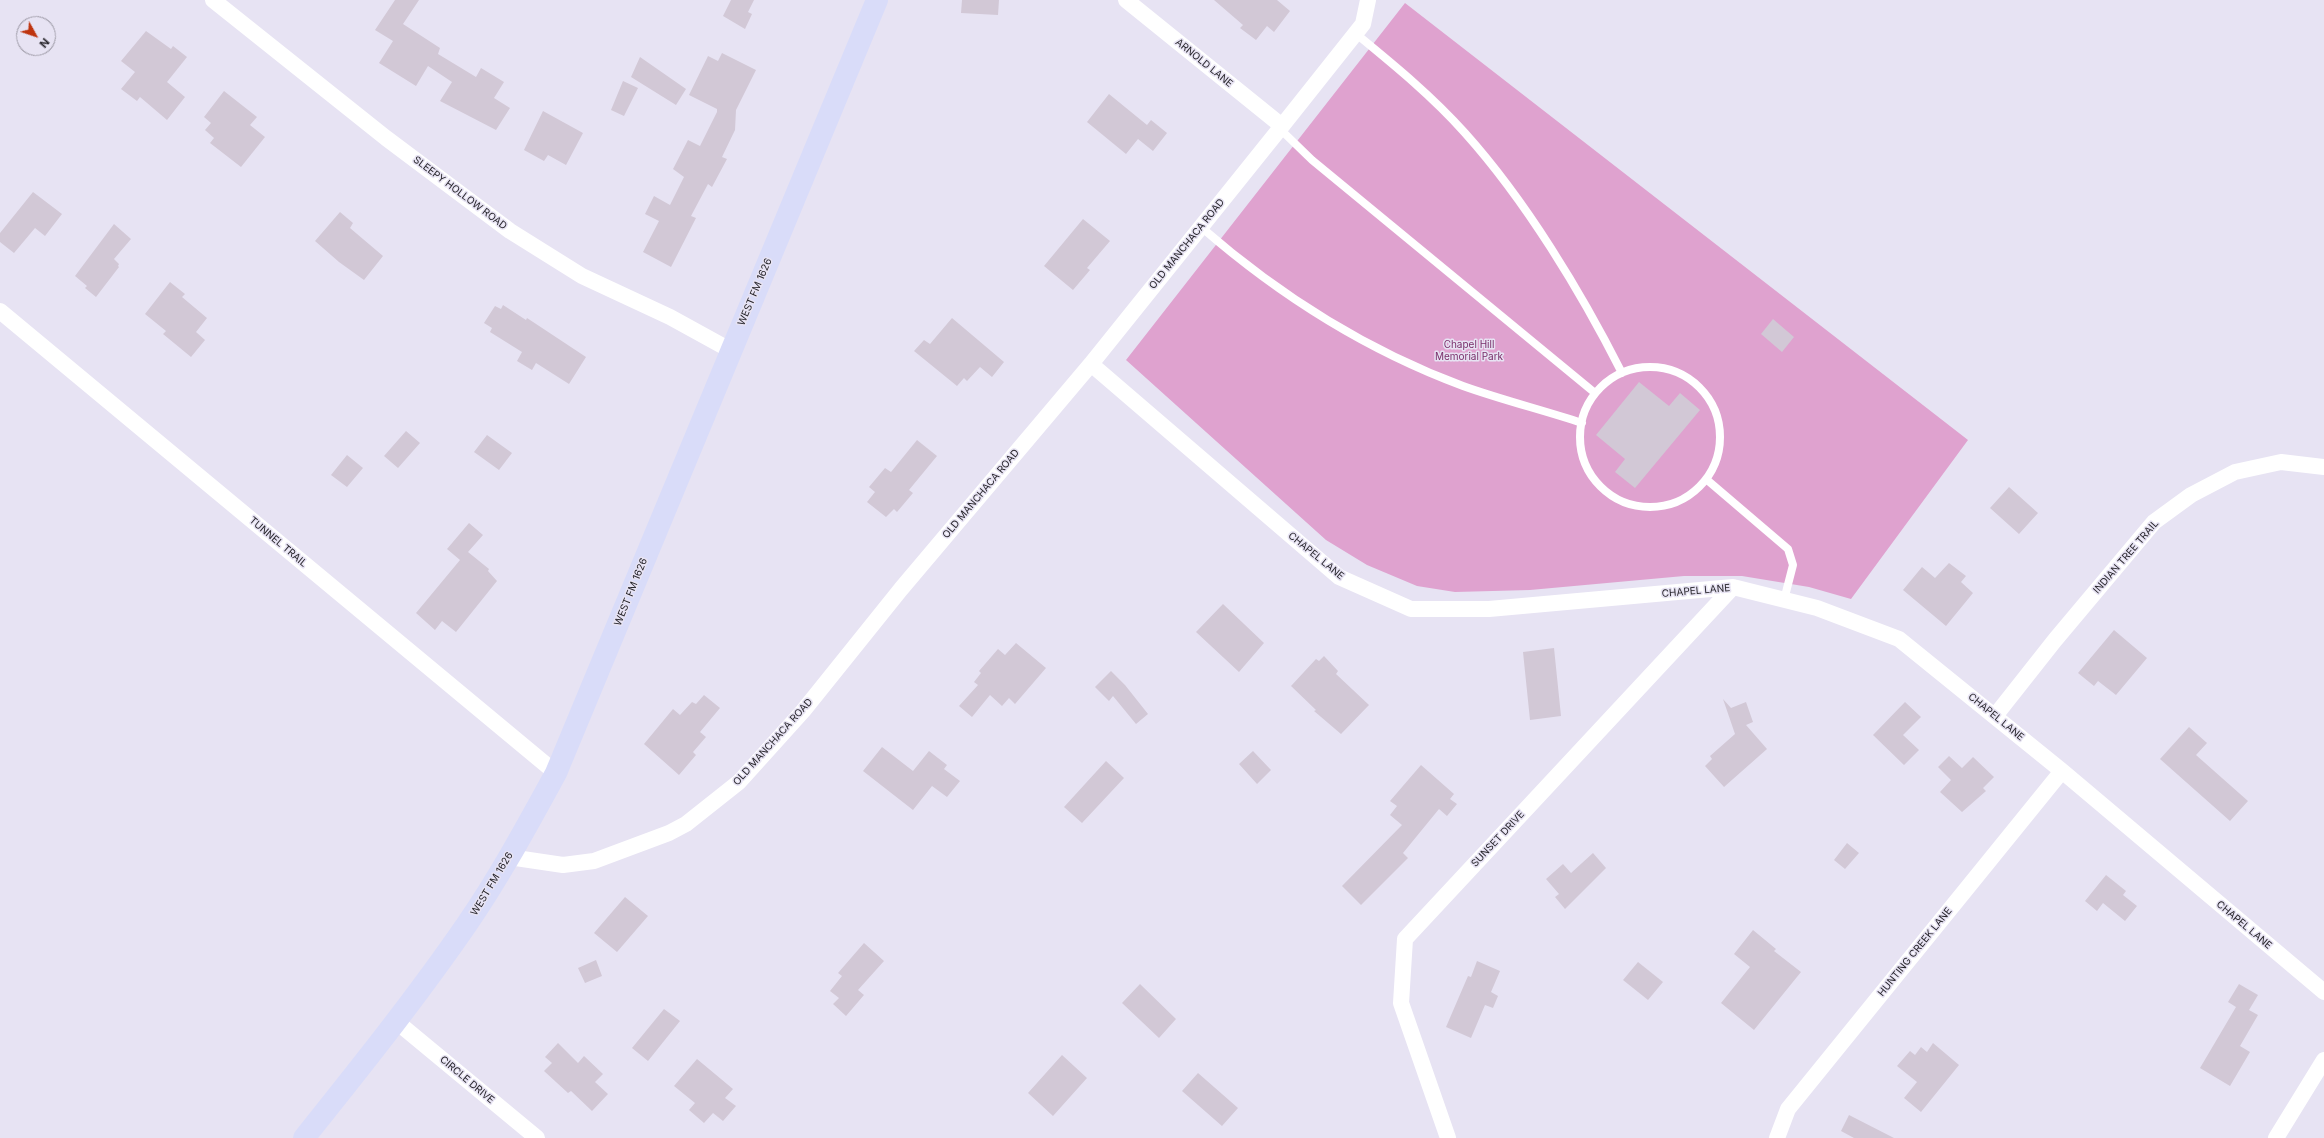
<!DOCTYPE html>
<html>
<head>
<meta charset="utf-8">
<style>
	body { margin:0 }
	#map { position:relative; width:2324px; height:1138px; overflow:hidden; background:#e7e3f3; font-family:Inter,sans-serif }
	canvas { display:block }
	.north { position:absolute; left:16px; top:16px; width:40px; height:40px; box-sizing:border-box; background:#e7e3f3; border:1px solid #9a97a3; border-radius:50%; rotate:130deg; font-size:11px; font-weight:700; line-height:16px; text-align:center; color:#26242a }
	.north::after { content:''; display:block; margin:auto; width:14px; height:18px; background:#be340e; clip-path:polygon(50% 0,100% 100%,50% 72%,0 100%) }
</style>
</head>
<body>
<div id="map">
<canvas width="2324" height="1138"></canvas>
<div class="north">N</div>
</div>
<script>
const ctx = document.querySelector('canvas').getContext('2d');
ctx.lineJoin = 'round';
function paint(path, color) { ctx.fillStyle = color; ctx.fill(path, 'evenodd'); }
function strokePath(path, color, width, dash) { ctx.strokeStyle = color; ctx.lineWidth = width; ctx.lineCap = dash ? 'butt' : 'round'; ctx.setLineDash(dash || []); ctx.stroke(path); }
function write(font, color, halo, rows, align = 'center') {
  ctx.font = font + ' Inter,sans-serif'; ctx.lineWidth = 3; ctx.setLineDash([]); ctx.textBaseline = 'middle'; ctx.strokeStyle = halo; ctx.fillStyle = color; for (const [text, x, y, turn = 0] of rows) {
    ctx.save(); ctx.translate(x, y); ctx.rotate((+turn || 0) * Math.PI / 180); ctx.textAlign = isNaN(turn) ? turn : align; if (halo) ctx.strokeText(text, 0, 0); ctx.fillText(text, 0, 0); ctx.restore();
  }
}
const green = new Path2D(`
	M1405,3L1968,440L1851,599L1809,587L1742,576H1684L1530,590L1455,592L1417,586L1367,565L1326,540L1126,360Z`);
const building = new Path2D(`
	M395,0H419L403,24L440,48L438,54L476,77L481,68L504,82L494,98L510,108L496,130L440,101L452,82L428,66L416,86L379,63L393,41L375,30Z
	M731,0H754L748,12L752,14L745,29L723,16Z
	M962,0H999L998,15L961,13Z
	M1214,0H1277L1290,11L1274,32L1267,26L1256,40L1240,28L1243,25Z
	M146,31L171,49L173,46L187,57L167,82L185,97L167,120L140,97L137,101L121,89L135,72L121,61Z
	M722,53L756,70L736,110L735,130L722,157L727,159L712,187L708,184L691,216L696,218L671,267L643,252L659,221L645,214L654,196L670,205L684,177L673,169L688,140L700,146L717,112V109L689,95L708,56L718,61Z
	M640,57L686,89L676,105L631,77Z
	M623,81L638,88L624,116L611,110Z
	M224,91L257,117L250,125L265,137L241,167L210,143L214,138L205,130L211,123L204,117Z
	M1109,94L1147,125L1151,120L1167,133L1153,151L1138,139L1126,154L1087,122Z
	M543,111L583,133L566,165L548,155L544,161L524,150Z
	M33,192L62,214L45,236L35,228L14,253L0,242V233Z
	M340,212L353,223L350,228L383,256L364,280L339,262L315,241Z
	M1083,219L1110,241L1087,268L1090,270L1073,290L1044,266Z
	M114,224L131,239L114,259L119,264L118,266L119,267L96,297L85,288L87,286L75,276Z
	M170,282L185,294L182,297L207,318L196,332L205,340L191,357L163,334L166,331L145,314Z
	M503,305L526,320L527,318L586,357L569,384L536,363L532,370L517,361L522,352L490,332L492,328L484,323L495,306L501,309Z
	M952,318L1004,362L992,377L980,367L967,381L964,378L957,386L914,351L924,340L930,344Z
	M1773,319L1794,337L1782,352L1761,334Z
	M1639,382L1669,406L1680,393L1700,410L1635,488L1615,472L1625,459L1596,435Z
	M406,431L420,443L398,468L384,456Z
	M487,435L512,453L499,470L474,452Z
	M917,440L937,456L909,490L913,493L897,512L894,509L886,517L867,502L875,492L869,487L885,468L891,472Z
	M347,455L363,468L347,487L331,475Z
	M2009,487L2038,513L2019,534L1990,508Z
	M469,523L483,535L468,552L489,569L488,571L497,581L456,632L442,621L435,630L416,613L460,560L447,549Z
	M1949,563L1966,576L1961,582L1973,593L1946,626L1903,590L1922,567L1935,578Z
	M1223,604L1264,643L1239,672L1196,632Z
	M2114,630L2147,658L2116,695L2098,681L2094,686L2078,673Z
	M1016,643L1046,668L1015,704L1009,698L1002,706L990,695L972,717L959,706L978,685L974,682L981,673L979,671L998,649L1005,655Z
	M1554,648L1561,716L1530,720L1523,652Z
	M1324,656L1338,671L1336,674L1369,705L1341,734L1314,711L1316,710L1291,686L1316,659L1319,661Z
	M1111,671L1125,685L1148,714L1136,724L1113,696L1109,701L1095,687Z
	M704,695L720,708L700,732L706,737L693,752L696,755L679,775L644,744L673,709L680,715L692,702L696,704Z
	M1723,699L1731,708L1746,702L1753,722L1746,725L1767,749L1724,787L1705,766L1712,759L1710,756L1735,734Z
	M1905,702L1921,717L1903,735L1919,750L1904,765L1873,735Z
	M2189,727L2207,743L2196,755L2248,801L2230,821L2160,759Z
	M882,747L913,771L929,751L947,765L944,769L960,781L947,797L932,786L913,810L863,771Z
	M1253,751L1271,770L1257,784L1239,764Z
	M1949,756L1962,768L1973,757L1994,777L1983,788L1986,791L1962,812L1940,792L1951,780L1938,767Z
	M1106,761L1124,778L1082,823L1064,807Z
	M1421,765L1454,794L1450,799L1457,804L1447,816L1439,809L1403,853L1408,858L1361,905L1342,886L1402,825L1390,815L1397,806L1390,801Z
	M1847,843L1859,853L1845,869L1834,860Z
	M1593,853L1606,868L1565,909L1555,897L1559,894L1546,879L1563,864L1571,873Z
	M2106,875L2126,891L2123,895L2137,906L2125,921L2103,903L2097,911L2085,901Z
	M625,897L648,916L617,952L594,933Z
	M1753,930L1776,949L1774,951L1801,972L1754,1030L1721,1003L1750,967L1734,954Z
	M864,943L884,961L858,990L864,995L846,1016L833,1004L839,998L830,991L842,976L838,973Z
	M596,960L602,976L585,983L578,968Z
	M1477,961L1500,971L1491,992L1498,996L1493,1008L1485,1005L1471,1038L1446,1027L1468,976L1471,977Z
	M1638,962L1663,982L1648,1000L1623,980Z
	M1140,984L1176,1019L1159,1038L1122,1003Z
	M2239,984L2258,995L2249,1010L2258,1015L2240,1046L2250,1052L2230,1086L2200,1068L2236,1007L2228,1002Z
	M664,1009L680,1021L648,1061L632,1048Z
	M558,1043L578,1063L584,1056L603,1074L595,1082L608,1094L592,1111L571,1091L568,1093L544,1071L552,1063L545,1057Z
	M1933,1043L1959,1065L1921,1112L1904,1098L1917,1082L1897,1066L1910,1051L1915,1055L1921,1047L1927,1052Z
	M1062,1055L1087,1078L1053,1116L1028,1093Z
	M697,1059L733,1089L725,1098L736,1106L723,1121L713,1113L704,1123L689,1110L695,1103L674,1086Z
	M1198,1073L1238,1108L1222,1126L1182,1091Z
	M1849,1115L1894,1138H1854L1841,1131Z`);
const service = new Path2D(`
	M1355,33C1394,65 1432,96 1465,133C1526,201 1581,292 1622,373
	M1280,129L1312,160L1595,393
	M1201,227C1279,295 1366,350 1463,386C1502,400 1543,410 1582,423
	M1580 437a70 70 0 1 1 140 0a70 70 0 1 1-140 0Z
	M1706,479L1788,549L1793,565L1784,600`);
const minor = new Path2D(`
	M213,0L386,138L510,231L582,276L670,317L730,350
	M1126,0L1282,126
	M0,311L556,773
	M1091,364L1339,577L1411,609H1489L1733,587L1817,608L1899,639L2062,771L2324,992
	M1995,716L2055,640L2154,522L2191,495L2235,472L2281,462L2324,467
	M509,857L563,865L594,861L669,833L686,824L739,782L803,711L901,589L1091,364L1282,126L1363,24L1368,0
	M397,1022L537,1138
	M1448,1138L1401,1003L1405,939L1733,587
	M1777,1138L1788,1109L2062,771
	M2276,1138L2324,1060`);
const secondary = new Path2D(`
	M304,1138C360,1068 416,998 467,924C500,876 528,824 556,773L877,0`);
const streetNames = [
	["ARNOLD LANE",1204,63,39],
	["SLEEPY HOLLOW ROAD",460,193,37],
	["OLD MANCHACA ROAD",1187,244,-51],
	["WEST FM 1626",755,292,-67],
	["OLD MANCHACA ROAD",981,494,-50],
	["TUNNEL TRAIL",278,542,40],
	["CHAPEL LANE",1316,556,39],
	["INDIAN TREE TRAIL",2126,557,-49],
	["CHAPEL LANE",1696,591,-5],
	["WEST FM 1626",631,592,-68],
	["CHAPEL LANE",1996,717,39],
	["OLD MANCHACA ROAD",773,742,-48],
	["SUNSET DRIVE",1498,839,-47],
	["WEST FM 1626",492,884,-59],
	["CHAPEL LANE",2244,925,40],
	["HUNTING CREEK LANE",1915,952,-51],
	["CIRCLE DRIVE",467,1080,40]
];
const parkNames = [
	["Chapel Hill",1469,345],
	["Memorial Park",1469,357]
];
paint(green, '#dfa2cf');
paint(building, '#d2c8d6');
strokePath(service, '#fff', 8);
strokePath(minor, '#fff', 16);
strokePath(secondary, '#d9dcf9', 22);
write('10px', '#26242a', '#e7e3f3', streetNames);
write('10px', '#792d69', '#e7e3f3', parkNames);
</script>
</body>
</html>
